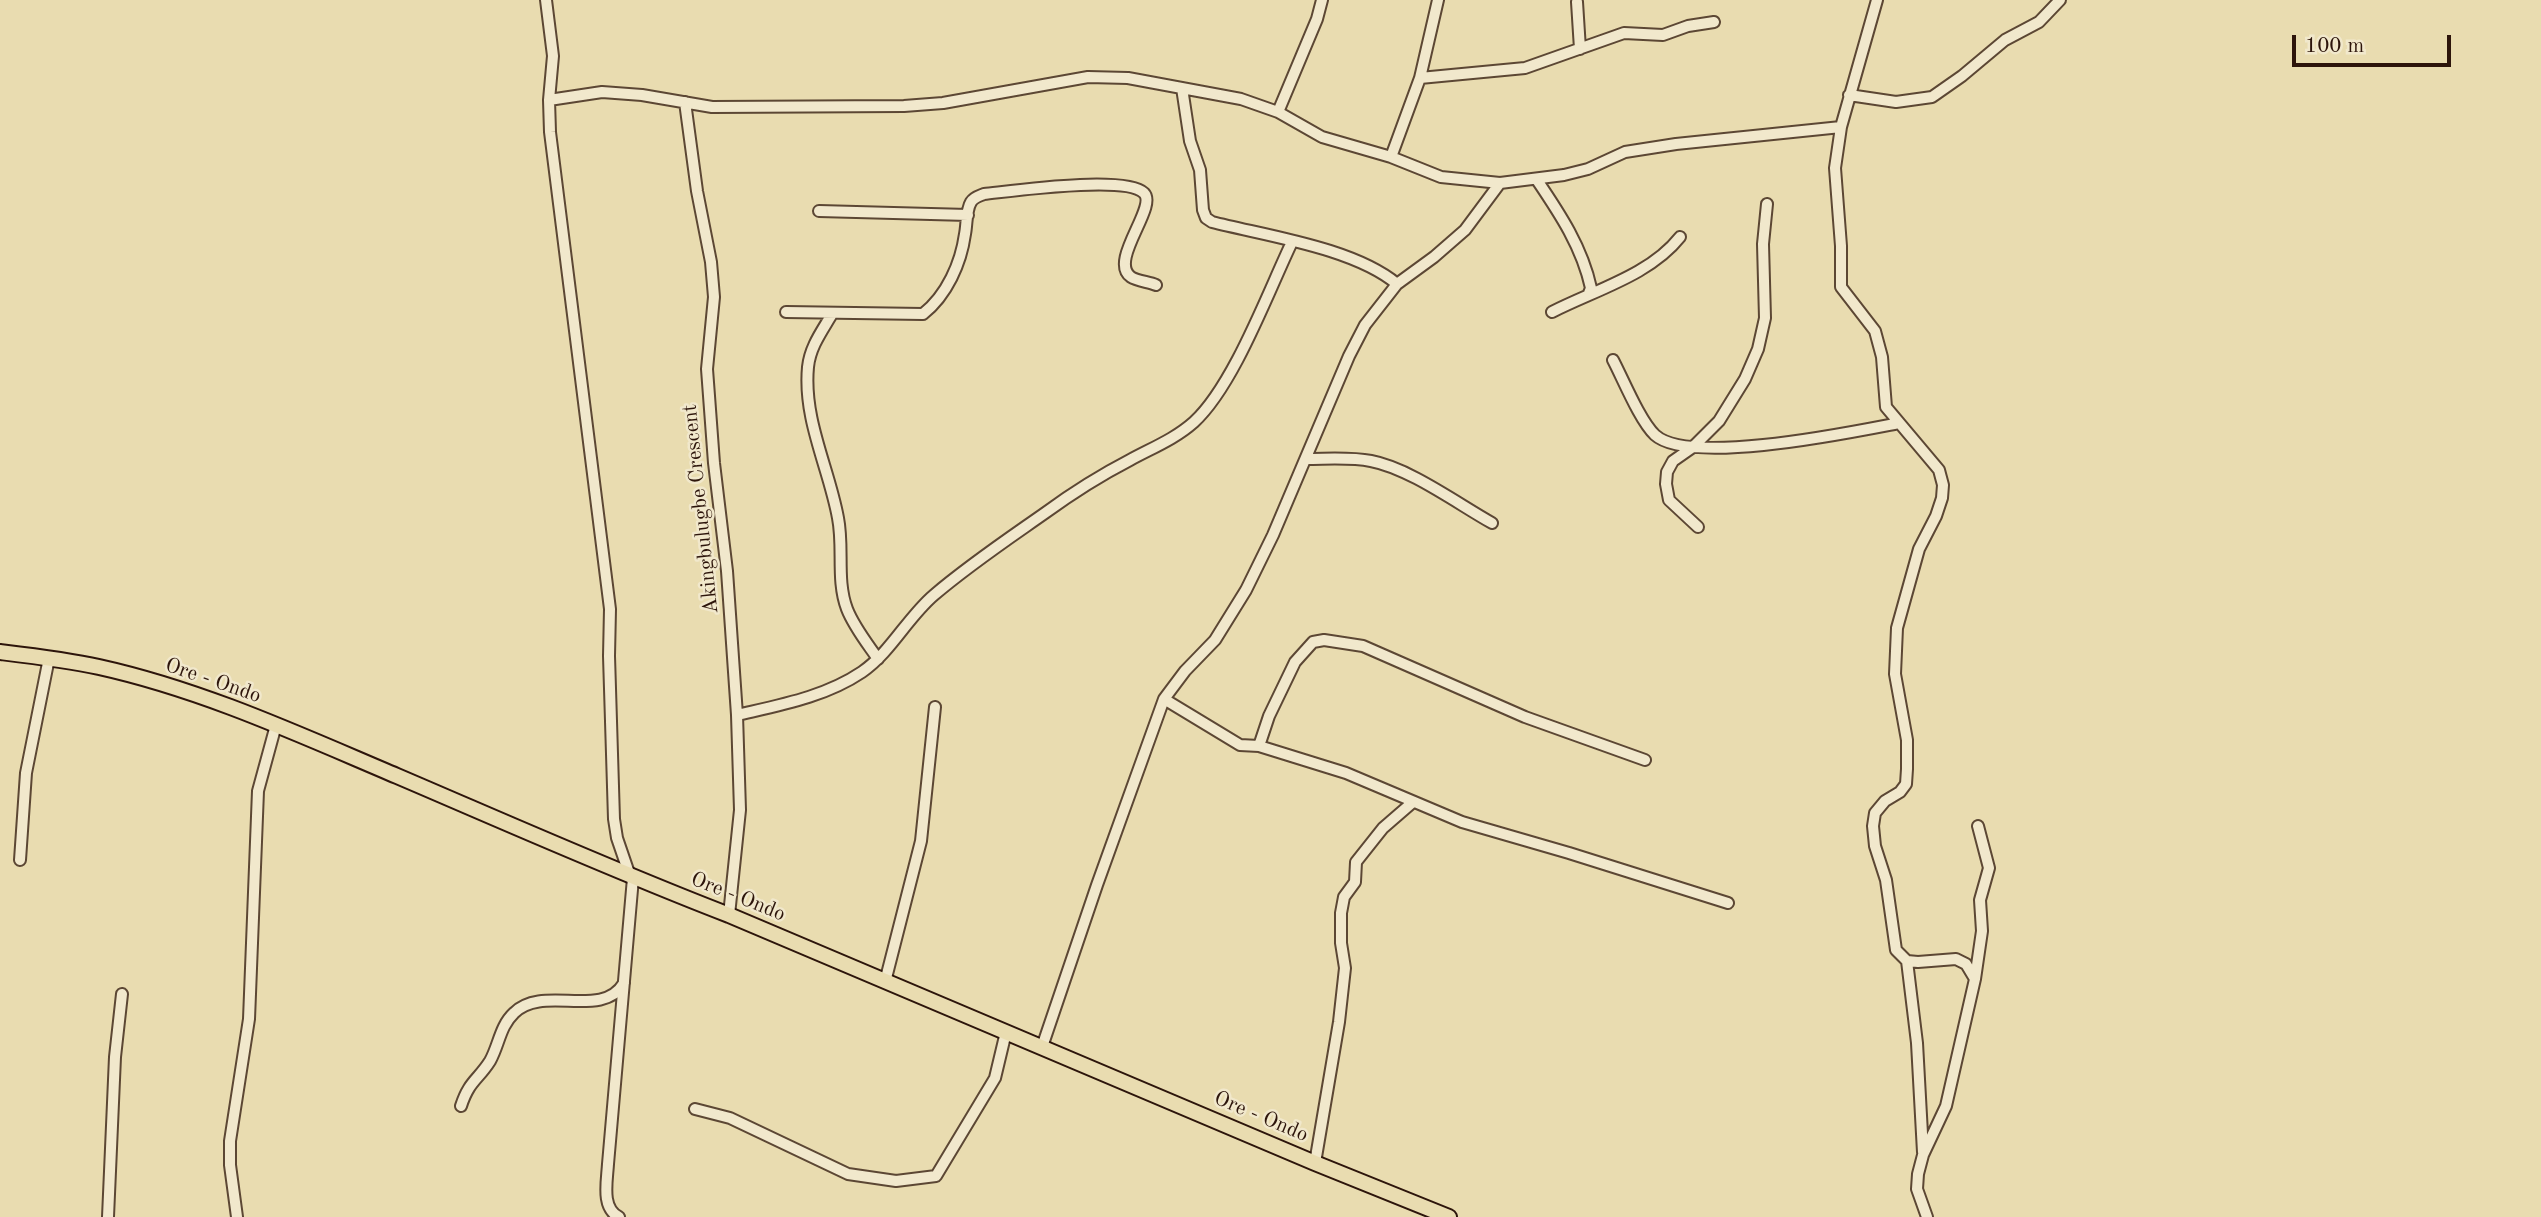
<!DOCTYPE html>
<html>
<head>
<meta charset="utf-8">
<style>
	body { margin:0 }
	#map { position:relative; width:2541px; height:1217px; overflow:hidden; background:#e9dcb0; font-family:"Old Standard TT",serif }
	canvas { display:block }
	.scale { position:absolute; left:2292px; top:35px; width:159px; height:32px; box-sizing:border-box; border:4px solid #2d150b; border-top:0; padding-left:9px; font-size:21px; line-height:24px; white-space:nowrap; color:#2d150b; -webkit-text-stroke:5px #f1e8cc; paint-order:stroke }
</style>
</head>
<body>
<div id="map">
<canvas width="2541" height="1217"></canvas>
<div class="scale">100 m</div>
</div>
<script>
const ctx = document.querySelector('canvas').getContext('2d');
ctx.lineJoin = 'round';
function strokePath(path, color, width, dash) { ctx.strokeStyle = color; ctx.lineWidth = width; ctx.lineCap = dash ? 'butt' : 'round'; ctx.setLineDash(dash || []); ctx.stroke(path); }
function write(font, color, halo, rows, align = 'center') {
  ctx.font = font + ' "Old Standard TT",serif'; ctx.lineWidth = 5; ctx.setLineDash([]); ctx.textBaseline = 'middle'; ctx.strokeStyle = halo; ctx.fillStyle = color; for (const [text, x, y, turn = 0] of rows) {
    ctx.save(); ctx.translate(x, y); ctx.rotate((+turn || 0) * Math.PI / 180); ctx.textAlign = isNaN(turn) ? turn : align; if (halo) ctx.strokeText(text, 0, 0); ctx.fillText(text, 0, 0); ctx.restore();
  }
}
const minor = new Path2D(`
	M546,0L553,56L549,100L550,132L610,609L609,656L614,819L617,838L630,876
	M1877,0L1841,127L1835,168L1841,246V287L1875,331L1882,357L1886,407L1939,470L1943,485L1942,498L1936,516L1919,549L1897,628L1895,674L1907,740V769L1906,784L1900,792L1885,801L1875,813L1873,826L1875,846L1886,880L1896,950L1907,961L1918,962L1956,959L1966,964L1975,979
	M1577,2L1580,49
	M1420,78L1525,68L1624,33L1663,35L1688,26L1714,22
	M1182,88L1190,141L1200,170L1203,210L1206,218L1212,222C1267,236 1354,248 1397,284
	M1849,95L1896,102L1932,97L1962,76L2005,40L2039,22L2060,0
	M549,100L602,92L642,95L712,107L904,106L943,103L1088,77L1128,78L1241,99L1278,112L1322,137L1391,157L1441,177L1500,183L1564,175L1588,169L1625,152L1676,144L1841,127
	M685,102L697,191L711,262L714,297L707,369L714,463L727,571L737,715L740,810L729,915
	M1278,112L1317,19L1322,0
	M1391,157L1420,78L1438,0
	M1537,180C1560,214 1582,247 1591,288L1589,293
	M819,211L968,215
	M786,312L923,314C947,295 961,263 965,234C967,224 966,210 971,202C974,197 979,196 984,194C1013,191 1125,175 1144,193C1158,207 1108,261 1131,277C1137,281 1149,282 1156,285
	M1552,312C1595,290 1650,275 1680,237
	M832,314C822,331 810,347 808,367C803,420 829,468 838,518C844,548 836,580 847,609C854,627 867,643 878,659
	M1613,360C1623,379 1640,421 1655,435C1689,466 1852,432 1899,423
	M1306,459C1328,459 1350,457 1371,461C1409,468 1458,504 1492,523
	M1698,527L1669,500L1666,484L1667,472L1673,461L1693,447L1719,421L1745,379L1758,349L1765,318L1763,244L1767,204
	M1164,699L1240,745L1259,746L1346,773L1462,822L1569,853L1728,903
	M737,715C780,705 825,697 862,672C891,652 907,618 934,595C969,565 1008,539 1045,513C1071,494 1101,475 1130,460C1152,448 1175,439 1194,422C1234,385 1268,292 1292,242
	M1259,746L1269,716L1295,662L1313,642L1324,640L1363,646L1525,717L1645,760
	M20,860L26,773L49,658
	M1907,961L1917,1043L1923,1152
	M885,982L921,841L935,707
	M1042,1047L1097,885L1164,699L1185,671L1215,640L1246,590L1273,535L1349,356L1365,325L1397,284L1434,257L1465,230L1500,183
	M461,1106C469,1081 478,1080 490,1061C499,1045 500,1026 514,1013C543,984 602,1020 624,983
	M695,1109L730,1118L848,1174L896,1181L936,1176L995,1078L1006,1032
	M1315,1163L1339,1022L1345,968L1341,943V913L1344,897L1355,882L1356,862L1383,828L1413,802
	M108,1217L115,1057L122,994
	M237,1217L230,1165V1141L249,1019L258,791L276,725
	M619,1217C601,1208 607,1182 608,1164L633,878
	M1927,1217L1917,1189L1918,1174L1923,1155L1946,1106L1975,979L1982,931L1980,900L1989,868L1978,826`);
const major = new Path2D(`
	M0,652C33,656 67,660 99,667C203,690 300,735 397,776C507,823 617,872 729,915L1315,1163L1449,1217`);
const streetNames = [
	["Akingbulugbe Crescent",701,509,-96],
	["Ore - Ondo",213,681,19],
	["Ore - Ondo",738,897,22],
	["Ore - Ondo",1261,1117,23]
];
strokePath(minor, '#5c4734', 14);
strokePath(major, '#2d150b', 18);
strokePath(minor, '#f1e8cc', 10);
strokePath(major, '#e9dcb0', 14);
write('21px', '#2d150b', '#f1e8cc', streetNames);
</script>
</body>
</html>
